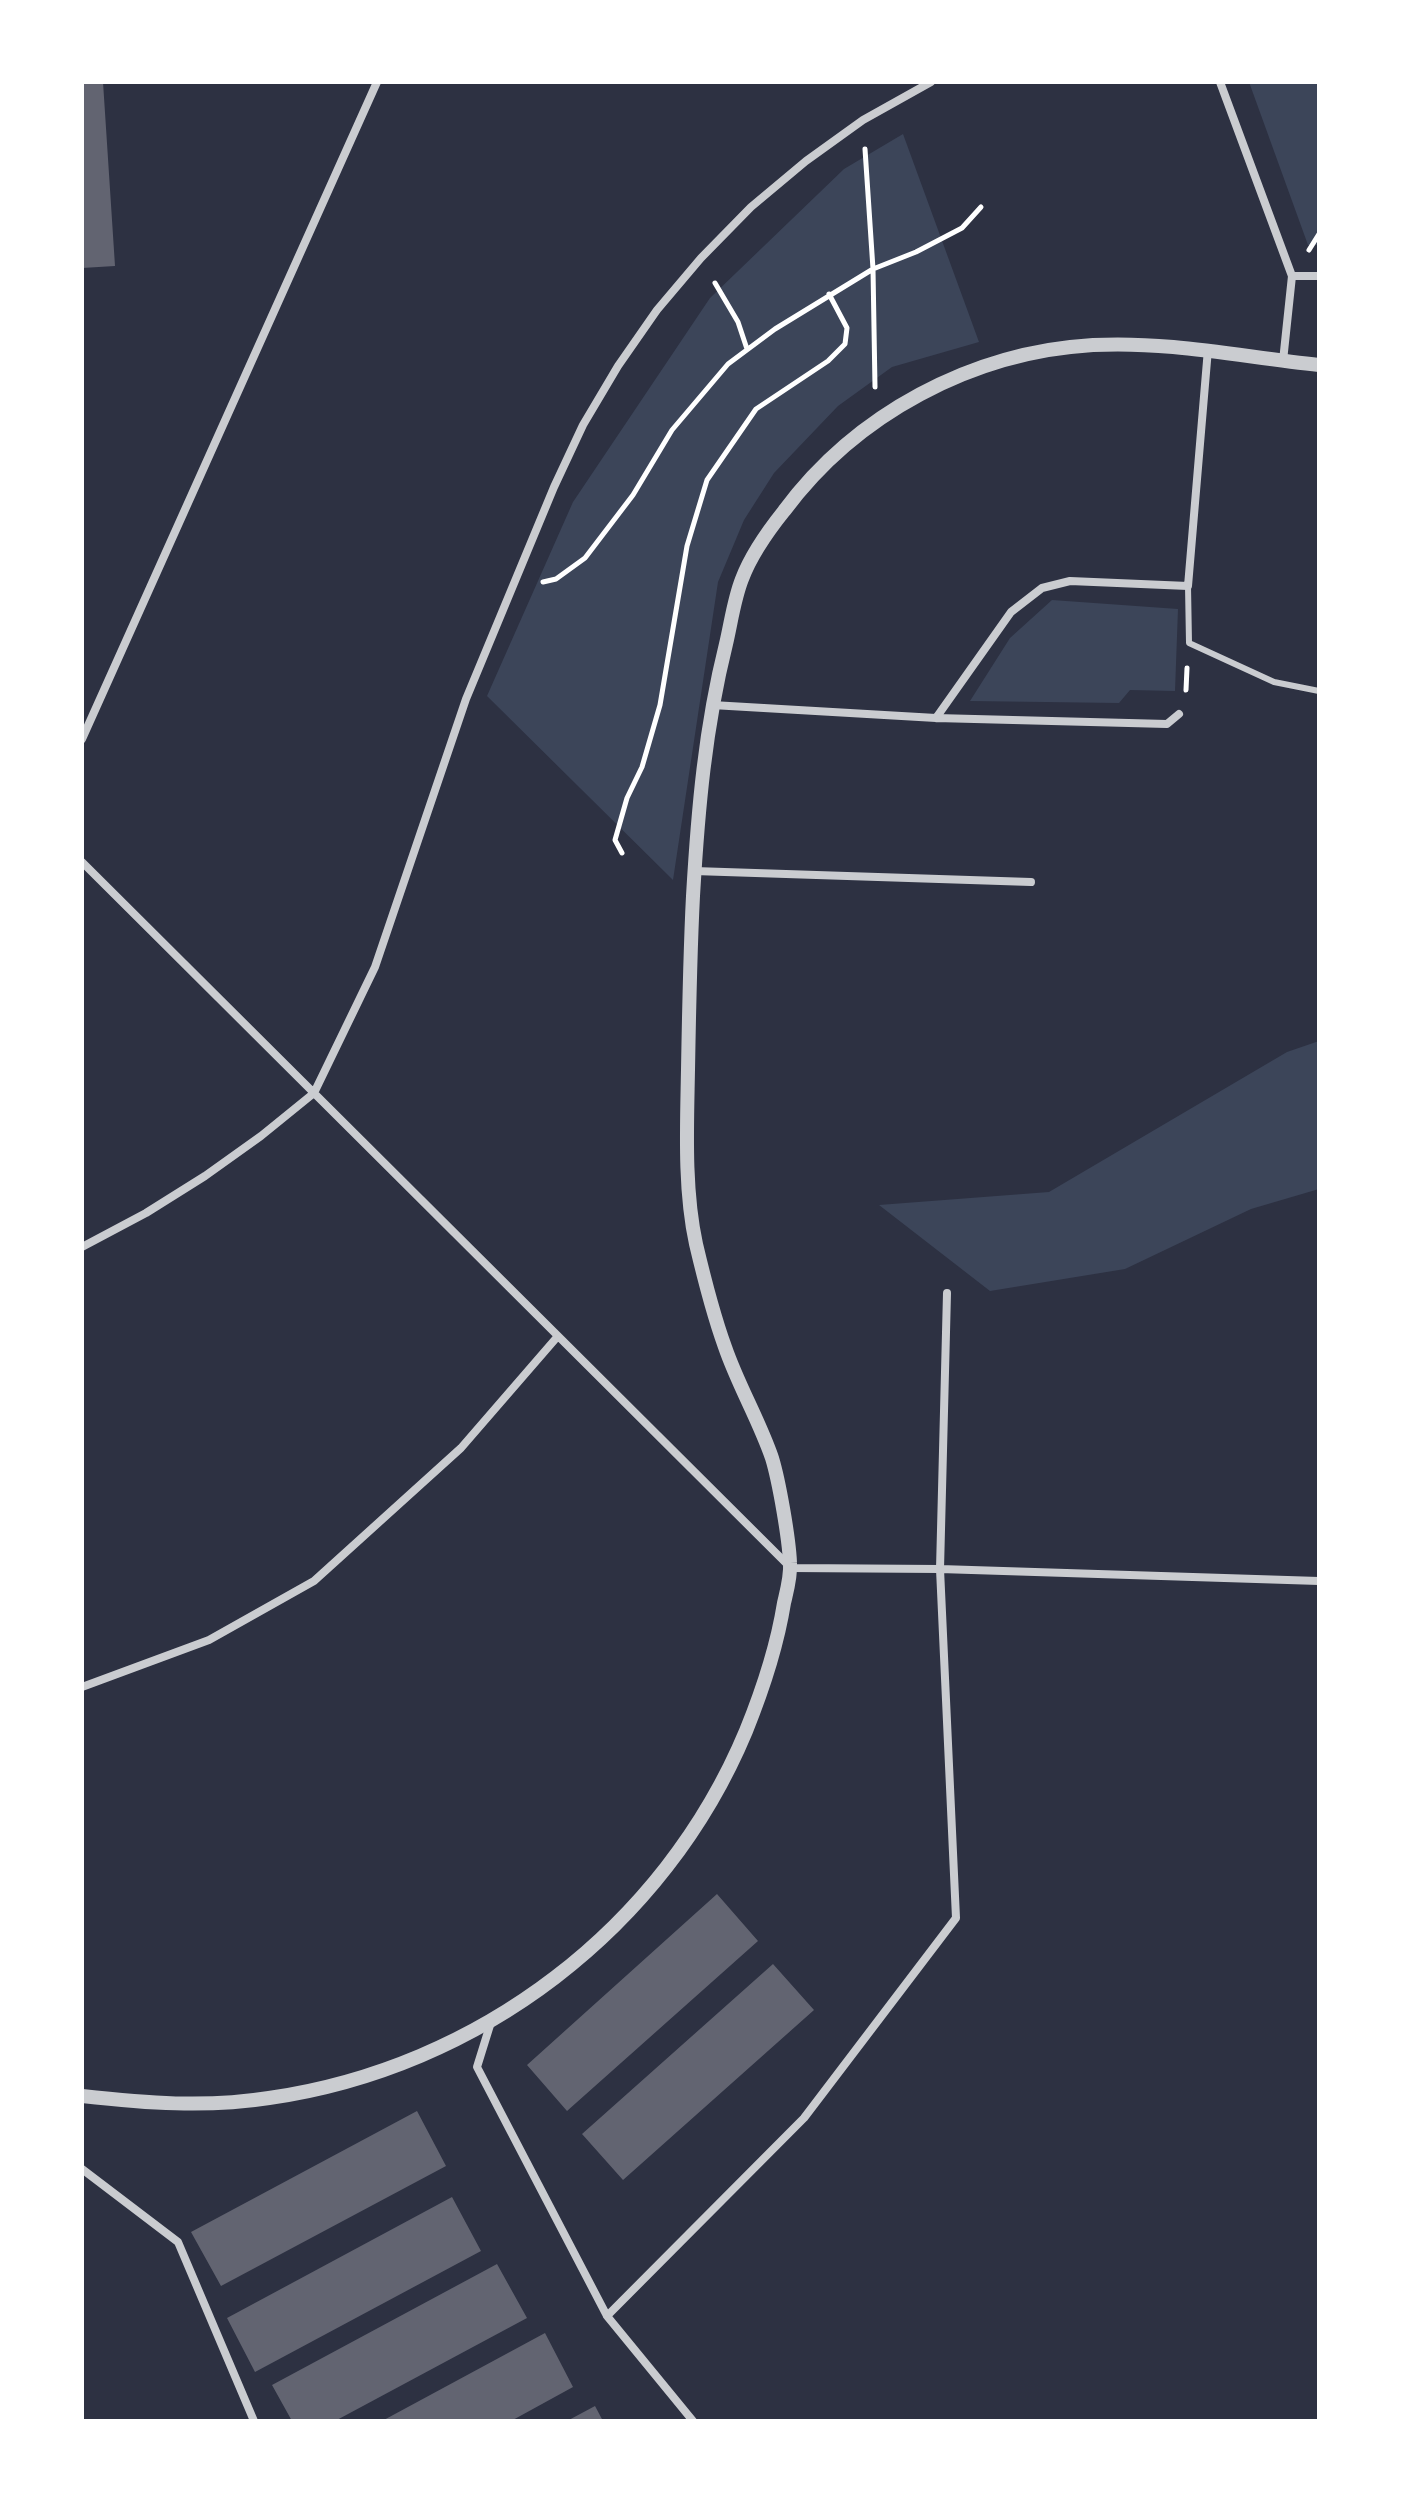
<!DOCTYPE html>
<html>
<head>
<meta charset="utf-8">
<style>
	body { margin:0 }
	#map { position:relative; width:1401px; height:2503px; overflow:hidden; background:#2d3142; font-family:"PT Sans",sans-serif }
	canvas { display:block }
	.frame { position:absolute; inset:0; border:84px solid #fff; pointer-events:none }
</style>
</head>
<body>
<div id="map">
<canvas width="1401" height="2503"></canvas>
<div class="frame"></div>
</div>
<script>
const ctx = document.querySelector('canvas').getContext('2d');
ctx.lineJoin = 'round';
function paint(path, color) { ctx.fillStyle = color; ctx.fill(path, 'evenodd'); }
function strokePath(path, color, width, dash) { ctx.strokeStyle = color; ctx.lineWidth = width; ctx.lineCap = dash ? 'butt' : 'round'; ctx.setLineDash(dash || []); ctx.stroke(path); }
const green = new Path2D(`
	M1249,82H1319V245H1308Z
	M903,134L979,342L892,367L838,406L774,473L744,520L718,582L673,880L487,696L573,502L710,298L844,169Z
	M1052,600L1178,609L1175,691L1130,690L1119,703L970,701L1010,638Z
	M1319,1041V1189L1251,1209L1125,1269L990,1291L879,1205L1049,1192L1287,1052Z`);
const building = new Path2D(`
	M82,82H103L115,266L82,268Z
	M717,1894L758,1941L567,2111L527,2065Z
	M773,1964L814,2010L623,2180L582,2134Z
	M417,2111L446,2166L221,2286L191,2232Z
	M452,2197L481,2251L255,2372L227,2318Z
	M497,2264L527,2318L335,2421H292L272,2385Z
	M545,2333L573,2387L511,2421H382Z
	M595,2406L603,2421H567Z`);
const path = new Path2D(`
	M865,149L873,269L875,387
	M1309,250L1319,234
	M715,283L738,322L747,349
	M543,582L556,579L585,558L633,495L672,430L728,364L775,329L873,269L916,252L962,228L981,207
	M1186,690L1187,668
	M622,853L615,840L627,798L642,767L660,705L687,546L707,480L756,409L828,361L845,344L847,328L829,294`);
const service = new Path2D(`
	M1188,586L1189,643L1274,682L1319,691`);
const minor = new Path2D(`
	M1220,82L1292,276L1283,361
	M1292,276H1319
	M712,705L936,718L1167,724L1179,714
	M936,718L1011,612L1042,588L1070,581L1188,586L1208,349
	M82,739L377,82
	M82,862L791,1568L940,1569L1319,1581
	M694,871L1031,882
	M82,1247L146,1213L205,1176L261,1136L314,1093L375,967L466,699L554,487L583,425L618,366L657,310L701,258L751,207L806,161L863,120L931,82
	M82,1687L209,1640L314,1581L461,1448L558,1336
	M491,2022L477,2067L607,2316L693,2421
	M82,2169L178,2242L254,2421
	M607,2316L804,2118L956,1918L940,1569L947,1293`);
const tertiary = new Path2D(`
	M82,2096C145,2103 206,2108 269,2098C479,2068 664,1928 746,1731C763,1689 777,1647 784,1603C787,1590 791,1576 790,1563C789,1538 779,1481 772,1458C759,1420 738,1385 725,1347C713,1314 704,1278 696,1244C684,1189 687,1126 688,1070C689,1012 690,954 693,896C698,810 705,728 726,644C731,623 734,599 742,579C751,555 768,531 784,511C856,414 972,352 1093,345C1171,341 1242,357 1319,365`);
paint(green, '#3c4559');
paint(building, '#626471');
strokePath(path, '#fff', 5);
strokePath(service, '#caccd0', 6);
strokePath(minor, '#caccd0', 8);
strokePath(tertiary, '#caccd0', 14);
</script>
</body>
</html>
